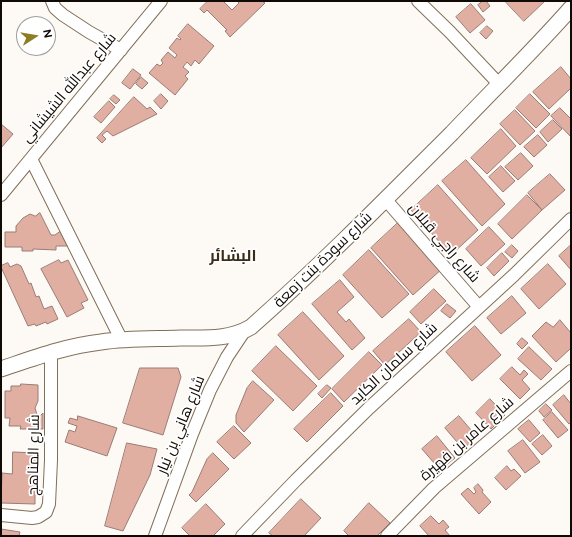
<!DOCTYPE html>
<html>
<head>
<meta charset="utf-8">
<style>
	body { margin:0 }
	#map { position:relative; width:572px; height:537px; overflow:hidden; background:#fdf9f4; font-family:Figtree,sans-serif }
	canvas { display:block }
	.frame { position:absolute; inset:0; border:2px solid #100a04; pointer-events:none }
	.north { position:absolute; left:16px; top:16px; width:40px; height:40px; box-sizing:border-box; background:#fff; border:1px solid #9f9d9b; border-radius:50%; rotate:78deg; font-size:11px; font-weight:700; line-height:16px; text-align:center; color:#100a04 }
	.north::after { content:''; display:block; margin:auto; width:14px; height:18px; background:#8e7d23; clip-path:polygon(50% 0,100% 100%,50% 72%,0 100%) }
</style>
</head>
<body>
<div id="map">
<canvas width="572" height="537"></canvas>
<div class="frame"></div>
<div class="north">N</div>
</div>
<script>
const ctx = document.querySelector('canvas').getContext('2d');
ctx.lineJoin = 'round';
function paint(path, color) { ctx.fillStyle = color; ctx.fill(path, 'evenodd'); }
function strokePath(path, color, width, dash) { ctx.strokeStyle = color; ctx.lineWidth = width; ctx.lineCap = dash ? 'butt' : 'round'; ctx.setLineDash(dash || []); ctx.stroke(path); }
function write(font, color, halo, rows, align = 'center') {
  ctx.font = font + ' Figtree,Cairo,sans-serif'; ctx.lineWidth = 3.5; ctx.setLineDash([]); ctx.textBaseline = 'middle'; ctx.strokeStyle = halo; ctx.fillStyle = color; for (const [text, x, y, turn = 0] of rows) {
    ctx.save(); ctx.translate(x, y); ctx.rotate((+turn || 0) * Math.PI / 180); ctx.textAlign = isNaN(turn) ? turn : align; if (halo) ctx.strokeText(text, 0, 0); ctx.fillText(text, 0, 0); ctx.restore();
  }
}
const building = new Path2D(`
	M208,1H223L232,10L239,3L237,1H262L265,3L230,37L225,31L227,30L207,10L204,13L200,9Z
	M483,1H486L490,6L483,12L478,5Z
	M505,1H545L524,21Z
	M471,4L485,20L470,33L456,17Z
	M188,24L214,46L199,64L195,60L191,66L187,62L183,67L189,72L185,76L188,79L175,95L149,73L157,64L160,66L163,63L161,60L168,52L175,58L177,55L169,48L177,38L180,40L181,39L178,36Z
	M487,26L493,31L486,39L480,33Z
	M561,67L571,79V88L549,109L533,92Z
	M133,69L141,75L130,89L122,83Z
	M141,77L148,83L142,89L136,84Z
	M161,94L168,101L161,109L154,101Z
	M530,94L550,114L536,128L516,108Z
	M114,95L120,100L116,104L110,99Z
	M134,97L147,109L150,107L157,114L113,136L107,131L102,135L106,139L102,143L97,138Z
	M109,101L115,107L101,123L94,117Z
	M560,108L571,119V137L551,116Z
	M515,110L535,131L520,145L500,124Z
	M553,120L562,129L548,142L540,132Z
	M1,124L13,134L1,148Z
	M501,129L516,146L487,174L471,158Z
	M538,135L547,145L534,157L524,147Z
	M521,153L533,166L518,180L505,167Z
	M466,160L505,204L482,226L442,181Z
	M501,166L515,181L503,192L489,177Z
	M550,174L565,190L542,210L528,193Z
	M438,185L478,230L451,255L411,210Z
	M527,195L542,210L512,239L498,224Z
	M40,213L51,235H55L62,230L71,246H56V250L33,249V251H22V247H5V232H16V226L23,218L30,214L35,216Z
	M400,221L443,268L413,295L371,248Z
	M489,227L505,244L481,266L466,249Z
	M512,245L518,251L512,258L505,252Z
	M571,245V270L559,256Z
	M369,250L409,294L382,318L343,275Z
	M502,253L509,261L494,276L487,268Z
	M59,260L61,263L68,260L88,300L81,303L84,308L67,317L41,269Z
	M8,263L10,267L17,264L21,266L29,284L31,283L36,297L39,296L44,309L52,306L58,319L47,324L46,322L36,326L35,324L28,326L1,267V266Z
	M548,264L566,284L539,309L521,289Z
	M340,280L354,297L337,312L346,322L349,319L365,338L352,350L312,304Z
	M434,289L446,301L421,324L410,312Z
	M512,296L526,313L501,334L487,318Z
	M447,304L456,311L450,318L441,311Z
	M303,312L344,356L319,380L278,335Z
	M409,319L421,332L385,365L373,351Z
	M560,320L571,333V348L556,362L532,336L546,322L553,327Z
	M475,326L501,355L472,381L446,352Z
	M522,338L528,343L522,349L517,344Z
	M276,346L317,386L293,411L252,371Z
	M529,347L552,369L541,380L518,359Z
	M369,352L382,365L344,402L332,389Z
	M512,367L520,375L524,370L528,374L522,380L530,389L520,399L500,379Z
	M140,368H178L181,377L163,435L123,423Z
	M253,381L274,400L244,432L236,423V415L247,388Z
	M21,384L38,385V401L35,408L38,418L43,413V429H20L21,426H9L10,418H5V391H11V386H20Z
	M327,385L331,388L322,398L318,394Z
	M331,393L343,406L307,442L294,429Z
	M564,395L571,404V423L569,424L553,405Z
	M490,399L505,415L491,429L476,413Z
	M546,404L552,410L544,417L539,411Z
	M552,412L568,430L558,438L543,420Z
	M78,416L117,428L107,456L65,442L69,430L75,432L77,426L68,423L70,418L77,420Z
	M459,416L477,437L463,449L445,428Z
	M529,420L540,433L530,442L518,429Z
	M234,426L251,443L234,459L217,442Z
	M543,435L552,446L542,455L532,444Z
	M437,436L455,458L440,470L422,449Z
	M523,440L540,462L525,473L508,451Z
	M127,443L157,449L150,475L123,531L105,526Z
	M13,452L37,453L36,480H30V483L35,484V504L1,503L2,473L12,474Z
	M213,453L229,469L196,502L189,495L192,492L207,459Z
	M507,466L511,471L514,469L521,476L506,490L495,478Z
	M478,484L483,490L482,492L491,502L479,514L461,494L468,488L474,494L476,492L474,488Z
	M301,499L321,518L304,536H273L269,533Z
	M369,503L390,523L377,536H349L344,531Z
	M206,504L225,524L213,536H190L182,528Z
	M431,516L439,524L443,520L449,527L445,530L450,536H429L420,526Z
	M1,529L20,532L19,536H1Z`);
const minor = new Path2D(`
	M52,1L55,8L63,15L89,32L121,50
	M418,1L450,32L499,84
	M31,159L121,339
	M1,195L161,1
	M386,200L479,307
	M1,515L32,518L38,517L46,512L49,504L51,460V352
	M155,536L192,434L210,390L227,357L245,330
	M242,536L296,480L369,408L514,275L571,219
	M387,536L434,488L571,371`);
const tertiary = new Path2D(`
	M1,369C34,358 66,346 101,342C127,338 154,339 180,338C205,338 229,340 251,327C321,265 386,199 452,133C492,91 533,51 571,8`);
const streetNames = [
	["شارع عبدالله الشيشاني",69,88,-50],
	["شارع راجي قبلان",444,243,49],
	["شارع سودة بنت زمعة",323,260,-44],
	["شارع سلمان الكايد",394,364,-43],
	["شارع هاني بن نيار",181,425,-68],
	["شارع عامر بن فهيرة",467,439,-41],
	["شارع المناهج",34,455,-89]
];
const neighbourhoodNames = [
	["البشائر",233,256]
];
paint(building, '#e1afa2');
strokePath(building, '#9a7c75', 1);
strokePath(minor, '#80705a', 14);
strokePath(tertiary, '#80705a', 17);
strokePath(minor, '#fff', 12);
strokePath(tertiary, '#fff', 15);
write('15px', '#100a04', '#fff', streetNames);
write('bold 16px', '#3a2c18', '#fff', neighbourhoodNames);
</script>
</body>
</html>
